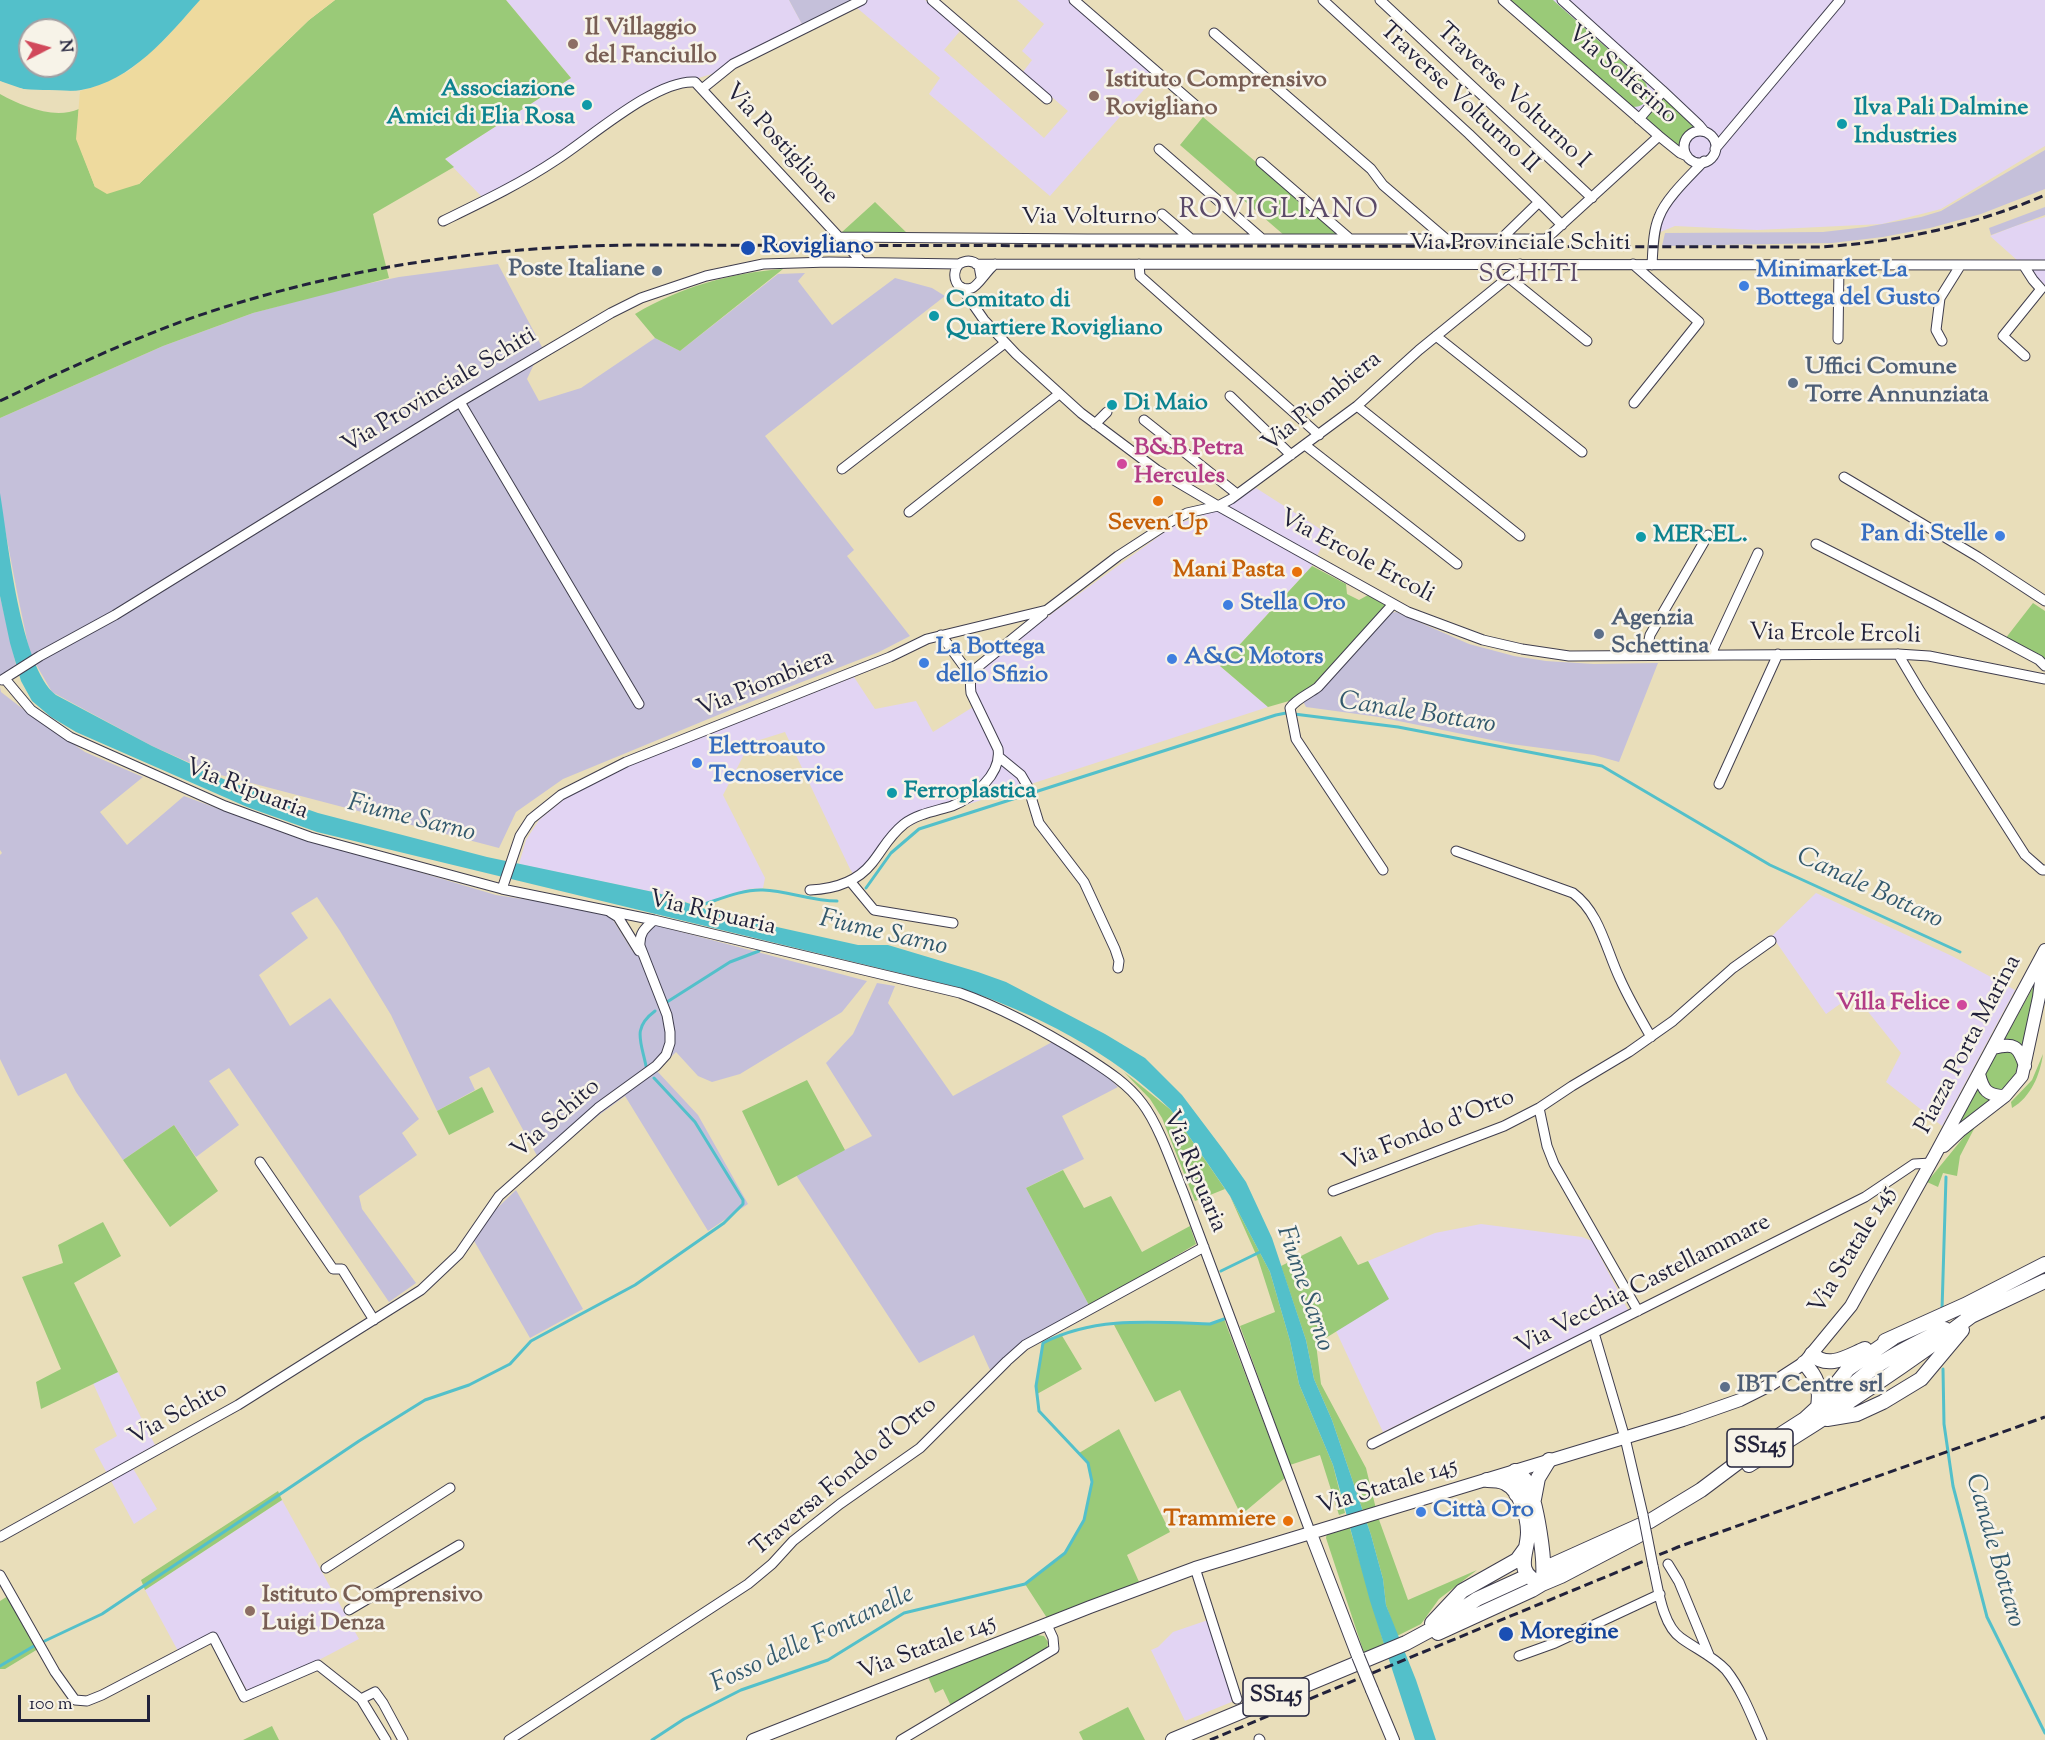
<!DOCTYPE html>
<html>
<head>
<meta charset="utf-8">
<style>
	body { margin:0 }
	#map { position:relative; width:2045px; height:1740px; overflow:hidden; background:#e9deba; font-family:"Sorts Mill Goudy",serif }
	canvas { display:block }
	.north { position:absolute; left:18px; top:18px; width:60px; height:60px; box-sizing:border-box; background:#f7f3e8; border:2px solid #a29fa3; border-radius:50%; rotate:84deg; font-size:16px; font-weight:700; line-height:24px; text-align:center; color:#22223b }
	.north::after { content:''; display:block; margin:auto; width:21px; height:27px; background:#d1495b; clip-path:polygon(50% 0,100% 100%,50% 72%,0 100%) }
	.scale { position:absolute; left:18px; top:1695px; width:132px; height:27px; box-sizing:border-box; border:3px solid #22223b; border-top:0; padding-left:8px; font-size:18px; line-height:21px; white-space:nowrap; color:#22223b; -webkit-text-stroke:4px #f7f3e8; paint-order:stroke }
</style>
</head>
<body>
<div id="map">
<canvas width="2045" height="1740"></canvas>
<div class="north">N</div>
<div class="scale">100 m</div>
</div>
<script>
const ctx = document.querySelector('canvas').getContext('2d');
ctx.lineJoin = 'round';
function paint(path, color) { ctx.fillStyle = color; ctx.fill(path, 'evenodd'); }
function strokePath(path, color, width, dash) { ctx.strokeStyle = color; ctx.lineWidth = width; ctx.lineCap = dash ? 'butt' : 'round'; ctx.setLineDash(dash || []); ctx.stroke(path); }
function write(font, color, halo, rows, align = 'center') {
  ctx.font = font + ' "Sorts Mill Goudy",serif'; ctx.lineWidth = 5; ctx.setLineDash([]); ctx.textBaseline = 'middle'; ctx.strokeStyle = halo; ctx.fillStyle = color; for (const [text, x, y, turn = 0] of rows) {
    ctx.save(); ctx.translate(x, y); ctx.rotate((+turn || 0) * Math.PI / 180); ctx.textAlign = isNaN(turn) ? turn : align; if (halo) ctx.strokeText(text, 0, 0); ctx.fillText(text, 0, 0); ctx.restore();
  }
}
const built = new Path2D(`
	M506,0H789L803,26L715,73L662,89L556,157L483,198L445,159L571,78Z
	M854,0H925L960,31L944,50L1044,138L1068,111L1023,72L1032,60L1022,51L1044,24L1017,0H1069L1156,76L1050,196L929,94L940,78L850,2Z
	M1510,0H2045V146L1941,209L1882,224L1757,230L1675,226L1658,233L1668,208L1703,167Z
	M2045,217V285L1990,236L2015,226Z
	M1256,488L1328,534L1312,566L1220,666L1268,707L923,819L905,829L891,842L880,859L859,882L850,869L785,732L750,743L723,795L765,878L763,888L748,889L696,905L658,893L519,864L526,840L539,820L568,796L606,775L854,677L875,709L916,701L933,732L973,707L974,680L983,668L1054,612L1169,529L1180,523L1195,518L1230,504Z
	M1816,893L1952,956L2015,990L1942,1126L1886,1082L1901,1053L1854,994L1826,1014L1772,936Z
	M1481,1224L1582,1237L1592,1241L1628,1310L1383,1432L1336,1331L1388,1299L1368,1261L1435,1233Z
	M118,1372L155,1445L128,1460L157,1509L134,1524L94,1449L117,1436L93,1383Z
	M282,1500L359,1639L315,1662L248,1692L215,1633L178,1651L145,1590Z
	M1208,1620L1234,1701L1185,1721L1151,1650L1158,1647L1173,1632Z`);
const industrial = new Path2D(`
	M789,0H854L803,26Z
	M2045,150V189L1981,214L1930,228L1883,237L1832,243L1662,246L1665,233L1823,232L1866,227L1921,217L1941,211Z
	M2045,207V215L1991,235L1989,228Z
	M498,264L542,347L527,379L539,401L581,388L655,338L680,351L778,274L805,273L798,281L832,325L895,278L932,288L945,296L765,436L854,550L847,556L910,636L879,652L735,708L563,779L516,812L499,848L213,773L152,746L52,692L30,654L17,592L0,503V418L163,346L253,313L342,289L399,277Z
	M0,596L16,665L0,676Z
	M1396,612L1469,644L1514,656L1546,661L1594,664L1658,663L1619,762L1594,755L1511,744L1379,717L1306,707L1303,701L1390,613Z
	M0,687L1,692L32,716L85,752L143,777L100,812L127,845L184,796L265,826L496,895L556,904L604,914L613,920L633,952L646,950L644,938L655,925L867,981L842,1012L740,1074L712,1082L698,1076L676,1052L657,1071L698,1115L748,1204L708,1231L625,1096L599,1115L541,1163L489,1067L469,1077L475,1090L437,1111L391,1015L340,931L317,897L291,913L308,938L259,975L290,1026L330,998L419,1119L402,1133L417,1155L359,1196L362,1209L416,1283L389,1302L229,1068L209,1081L239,1125L196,1157L174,1125L123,1160L76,1092L66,1073L18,1096L0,1059V855L2,853L0,850Z
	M877,983L895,986L888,1003L953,1096L1054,1041L1107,1076L1118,1087L1062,1116L1084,1159L1026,1188L1090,1307L1011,1352L990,1370L974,1335L919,1363L796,1175L872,1136L826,1063L853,1034Z
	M516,1190L583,1309L530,1338L473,1239L488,1217Z`);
const green = new Path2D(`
	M335,0H506L571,78L445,159L454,167L373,214L389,278L253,313L163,346L0,418V94C22,106 54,120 79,109L77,139L95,187L139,184L309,20Z
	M1510,0H1553L1645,82C1651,93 1648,107 1633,107Z
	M1663,91L1699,131C1684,134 1683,144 1687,156L1639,119Z
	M1203,117L1343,236H1285L1180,145Z
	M875,202L909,235H848L842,232Z
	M783,269L680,351L655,338L635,314C680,287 730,273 783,269Z
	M1312,566L1346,584L1347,594L1359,600L1368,595L1385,605V609L1315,686L1289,701L1268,707L1220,666Z
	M2033,603L2045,611V662L2005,639Z
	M2037,980L2025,1052L2004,1040Z
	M2008,1049L2019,1057L2015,1076L2004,1089L1989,1090L1985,1075L1997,1053Z
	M2043,1054C2040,1075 2031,1097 2012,1108L2011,1102L2032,1080Z
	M1124,1072L1171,1110L1225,1189L1195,1201L1162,1118L1150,1099Z
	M807,1080L845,1150L778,1186L742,1111Z
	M482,1087L494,1112L449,1135L437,1111Z
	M1977,1089L1984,1097L1994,1100L1954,1131Z
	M174,1125L218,1191L170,1227L123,1160Z
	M1975,1127L1960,1156L1957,1176L1943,1173L1938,1187L1927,1182L1968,1132Z
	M1063,1170L1084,1208L1111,1196L1142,1252L1190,1226L1196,1244L1090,1307L1026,1188Z
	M1230,1196L1270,1272L1290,1341L1299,1384L1333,1465L1345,1513L1339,1515L1320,1455L1290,1465L1240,1326L1275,1312L1258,1259Z
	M103,1222L121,1256L74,1283L118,1372L41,1409L36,1382L61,1369L22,1277L63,1263L58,1245Z
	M1341,1236L1358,1265L1368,1261L1389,1299L1316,1344L1321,1384L1366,1468L1378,1517L1408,1600L1477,1570L1439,1599L1421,1624L1397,1636L1386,1605L1383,1579L1371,1535L1332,1420L1314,1379L1306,1340L1281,1266Z
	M1224,1319L1285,1478L1241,1515L1180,1390L1155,1402L1113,1323L1210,1324Z
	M1061,1334L1082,1369L1037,1394L1036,1386L1043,1343Z
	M1119,1429L1170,1532L1127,1555L1140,1584L1047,1618L1025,1584L1065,1553L1084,1520L1092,1482L1088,1463L1079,1453Z
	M278,1491L282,1500L145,1590L141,1580Z
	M1349,1525L1384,1644L1364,1653L1326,1538L1327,1533Z
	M8,1596L38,1649L5,1669H0V1601Z
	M1037,1635L1044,1636L1048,1642L1047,1648L951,1706L943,1689L935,1693L928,1677Z
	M1128,1707L1145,1740H1083L1079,1732Z
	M272,1726L279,1740H243Z`);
const sand = new Path2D(`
	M200,0H335L309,20L139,184L107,194L95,187L76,139L80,91L96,86L129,71L166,38Z`);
const water = new Path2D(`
	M0,0H200C168,36 132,81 81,90C71,92 59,90 49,90C33,90 14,90 0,81ZM30,30H66V66H30Z
	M0,493C8,540 20,667 56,695L152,746L230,782L318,813L487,857L658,893L723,915L858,945H888L978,972L1006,982L1105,1034L1145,1058L1182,1095L1225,1152L1246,1182L1272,1238L1306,1340L1314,1379L1332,1420L1371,1535L1383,1579L1386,1605L1416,1680L1436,1740H1415L1370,1601L1333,1465L1299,1384L1290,1341L1270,1272L1230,1196L1171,1110C1112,1052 1035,1013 957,987L317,832L247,807L76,732L51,717L32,701L21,681L10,643L0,596Z`);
const pier = new Path2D(`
	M0,81L26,90L80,91V94L25,93L2,86Z`);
const stream = new Path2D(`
	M866,888L891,853L919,829L1276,715L1286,713L1398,727L1602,766L1770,865L1960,952
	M695,907C716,901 741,889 763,890C788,891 812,901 837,901
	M667,1002L730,962L759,951
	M646,1066C641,1041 632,1028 655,1011
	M1221,1271L1262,1251
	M1942,1310L1946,1177
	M1943,1369L1944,1424L1953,1486L1987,1617L2045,1733
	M0,1666L34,1646L102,1614L359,1441L425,1400L469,1385L510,1364L531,1341L635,1285L724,1223L743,1204V1200L695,1122L654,1078
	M652,1740L684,1719L741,1690L828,1660L904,1613L1025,1584L1065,1553L1084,1520L1092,1482L1088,1463L1039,1411L1036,1386L1043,1343C1095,1316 1154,1322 1210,1324L1224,1319`);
const minor = new Path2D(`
	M932,0L1047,99
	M1074,0L1202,111
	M1323,0L1469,134L1539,202L1501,239
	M1380,0L1592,198
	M1503,0L1659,136L1680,153L1687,156
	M1562,0L1663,91L1699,125L1704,131
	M1214,33L1371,169L1383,185L1446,239
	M702,89L733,64L862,0
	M1639,119L1663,91
	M1684 147a16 16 0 1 1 32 0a16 16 0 1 1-32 0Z
	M1159,149L1261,238
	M1715,149L1840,0
	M1261,162L1350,239
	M1539,202L1562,225
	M1162,214L1191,239
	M443,221C482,202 520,184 556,160C589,139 656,79 695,82L862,262
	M839,237L1087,239H1546L1659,136
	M976,264L2045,265
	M1139,264L1140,276L1319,435
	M1633,264L1699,322L1634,403
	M1652,265C1653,249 1653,231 1659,217C1666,198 1690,176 1704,161
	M2024,266L2033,280L2041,289L2003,336L2025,356
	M981,277L979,266C973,260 966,260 959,264C950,274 956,293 972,288C978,286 987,270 995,264
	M1508,277L1587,341
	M961,287L984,320L1016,354L1081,413L1157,470L1218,506L1408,612L1483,640L1522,649L1569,656L1898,654L1929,656L2045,679
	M1436,336L1582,452
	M1838,339L1839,265
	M1942,341L1936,330L1940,298L1960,266
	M1230,396L1291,455
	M460,402L639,704
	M1357,406L1520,536
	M1144,420L1237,494
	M1095,424L1107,412
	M1305,445L1457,564
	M842,469L1005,343
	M1844,477L1978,557L2045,601
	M909,512L1059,394
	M1816,544L1932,603L2039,660L2045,666
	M941,635L971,676
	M1711,654L1758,553
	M1898,654L1920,691L2025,855L2042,870H2045
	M1646,655L1650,635L1708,535
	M5,679L31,710L70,737L225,806L310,837L502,889L654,920L960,993C1005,1009 1046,1032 1086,1057C1106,1070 1127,1083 1142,1103C1159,1125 1173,1167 1184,1194L1311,1534
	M2,680L40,656L115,615L460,402L611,313L641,298L706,276L763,264L829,262L959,264
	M999,757L1021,775L1028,787L1039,823L1084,882L1115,949L1119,961L1118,968
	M1719,784L1778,654
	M1456,851L1573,893C1600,913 1606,950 1620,979C1629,999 1640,1018 1651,1037
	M1383,870L1296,739L1290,708C1296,699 1309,694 1318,687L1393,604
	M850,881L874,910L953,923
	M502,889L520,836L531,819L561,795L626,762L890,657L927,639L1047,610L1118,556L1172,521L1187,513L1218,506L1231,499L1357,406L1419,350L1515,272L1520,264
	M810,890C834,889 857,882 872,863C884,848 888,837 904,824C917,814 936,811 952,806C973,798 1002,774 998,749L971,693C970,684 970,678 974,670L1043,614
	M610,912L618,917L639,951
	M1539,1108L1547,1146L1554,1164L1638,1311
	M260,1162L333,1269H342L374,1320
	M1333,1191L1504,1126L1539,1108L1572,1086L1629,1052L1673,1021L1733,968L1771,941
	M1594,1333L1625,1438L1643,1515
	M1372,1444L1865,1197L1914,1164L1931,1163
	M0,1537L238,1405L421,1290L459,1254L499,1196L598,1108L656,1066L666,1055L670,1043V1032L667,1015L640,946C639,933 645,928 654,920
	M1668,1564L1679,1582L1709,1655
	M1653,1566C1658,1587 1662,1625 1681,1638C1696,1649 1713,1656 1726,1670C1742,1690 1752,1717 1762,1740
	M326,1568L450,1488
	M1195,1568L1237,1699
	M0,1575L55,1672L75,1700L87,1701L102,1695L213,1637L244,1697L318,1665L361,1699L386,1740
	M349,1610L459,1545
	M1519,1656L1555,1643L1660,1594
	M361,1699L375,1692L383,1703L403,1740
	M1259,1739L1260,1740
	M509,1740L748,1584L772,1564L793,1541L840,1504L920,1448L1007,1361L1025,1345L1204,1247
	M901,1740L1054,1649L1053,1638L1047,1625`);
const major = new Path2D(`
	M1993,1048C2014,1043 2018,1045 2025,1066
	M1979,1074C1983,1090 1987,1096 2005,1096
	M1944,1146L1961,1130L2005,1096L2022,1076L2039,997L2044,958
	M1311,1534L1358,1656
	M1372,1690L1393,1740
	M753,1740L1090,1607L1195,1568L1683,1420L1740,1400L1770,1385L1804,1363L1851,1306L1935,1155L2045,950`);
const highway = new Path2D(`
	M1967,1318L2045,1281
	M1885,1341L1965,1305L2045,1264
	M1812,1354C1828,1370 1848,1356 1865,1349
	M1804,1363C1817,1377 1821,1387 1818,1407
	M1830,1411C1857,1371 1902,1350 1945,1329
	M1827,1419L1857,1414L1883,1402L1921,1379L1962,1330
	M1749,1465C1826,1418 1902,1369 1974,1314
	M1487,1480C1493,1480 1500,1480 1505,1483C1520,1490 1528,1517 1528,1532C1528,1554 1512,1572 1542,1584L1561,1576L1643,1533
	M1534,1499L1538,1478L1549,1460
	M1550,1566L1650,1521L1701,1490L1741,1460L1805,1419L1818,1407L1848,1369L1893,1338
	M1432,1623L1462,1591L1517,1560L1525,1549
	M1438,1633L1532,1590L1542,1584C1547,1564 1536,1499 1526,1481C1523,1476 1519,1474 1515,1471L1516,1494
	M1173,1740L1406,1643L1432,1629L1477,1599L1523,1578`);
const rail = new Path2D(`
	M0,401C60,372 121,344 183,321C330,269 483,246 638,245L1820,247C1898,242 1973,226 2045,195
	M1210,1740L1678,1547L2045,1417`);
const minorBridge = new Path2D(`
	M1643,1515L1653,1566`);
const majorBridge = new Path2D(`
	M1358,1656L1372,1690`);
const markers = [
	[573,44,6,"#8d6e63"],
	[1094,96,6,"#8d6e63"],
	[587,105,6,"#0f9aa8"],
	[1842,124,6,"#0f9aa8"],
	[748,248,8,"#1a4fb4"],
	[657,271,6,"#5c6f8a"],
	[1744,286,6,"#3f7fe0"],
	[934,316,6,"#0f9aa8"],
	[1793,383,6,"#5c6f8a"],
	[1112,405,6,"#0f9aa8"],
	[1122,464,6,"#d1479c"],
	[1158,501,6,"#e8710a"],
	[2000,536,6,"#3f7fe0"],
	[1641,537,6,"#0f9aa8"],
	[1297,572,6,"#e8710a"],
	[1228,605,6,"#3f7fe0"],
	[1599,634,6,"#5c6f8a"],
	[1172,659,6,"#3f7fe0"],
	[924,663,6,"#3f7fe0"],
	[697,763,6,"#3f7fe0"],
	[892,793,6,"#0f9aa8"],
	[1962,1005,6,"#d1479c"],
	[1725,1387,6,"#5c6f8a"],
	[1421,1512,6,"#3f7fe0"],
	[1288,1521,6,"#e8710a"],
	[250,1611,6,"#8d6e63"],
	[1506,1634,8,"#1a4fb4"]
];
const shields = [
	[1760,1448,66],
	[1276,1697,66]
];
const shieldNames = [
	["SS145",1760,1448],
	["SS145",1276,1697]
];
const educationNames = [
	["Il Villaggio",585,30],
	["del Fanciullo",585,58],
	["Istituto Comprensivo",1106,82],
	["Rovigliano",1106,110],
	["Istituto Comprensivo",262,1597],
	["Luigi Denza",262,1625]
];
const streetNames = [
	["Via Solferino",1621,76,41],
	["Traverse Volturno I",1512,97,43],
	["Traverse Volturno II",1458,99,43],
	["Via Postiglione",780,145,47],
	["Via Volturno",1089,219],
	["Via Provinciale Schiti",1520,245],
	["Via Provinciale Schiti",440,392,-31],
	["Via Piombiera",1323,403,-39],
	["Via Ercole Ercoli",1356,558,28],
	["Via Ercole Ercoli",1835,636,1],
	["Via Piombiera",766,685,-22],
	["Via Ripuaria",246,791,21],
	["Via Ripuaria",712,915,13],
	["Piazza Porta Marina",1970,1045,-62],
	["Via Schito",557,1120,-41],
	["Via Fondo d'Orto",1429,1132,-22],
	["Via Ripuaria",1193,1172,67],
	["Via Statale 145",1854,1251,-59],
	["Via Vecchia Castellammare",1644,1286,-27],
	["Via Schito",179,1415,-29],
	["Traversa Fondo d'Orto",845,1478,-40],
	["Via Statale 145",1388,1488,-17],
	["Via Statale 145",928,1649,-21]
];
const cultureNames = [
	["Associazione",575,91,"right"],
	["Amici di Elia Rosa",575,119,"right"],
	["Ilva Pali Dalmine",1854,110],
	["Industries",1854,138],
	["Comitato di",946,302],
	["Quartiere Rovigliano",946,330],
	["Di Maio",1124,405],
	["MER.EL.",1653,537],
	["Ferroplastica",904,793]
];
const transitNames = [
	["Rovigliano",762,248],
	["Moregine",1520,1634]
];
const serviceNames = [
	["Poste Italiane",645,271,"right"],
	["Uffici Comune",1805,369],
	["Torre Annunziata",1805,397],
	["Agenzia",1611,620],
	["Schettina",1611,648],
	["IBT Centre srl",1737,1387]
];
const shopNames = [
	["Minimarket La",1756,272],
	["Bottega del Gusto",1756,300],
	["Pan di Stelle",1988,536,"right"],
	["Stella Oro",1240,605],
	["La Bottega",936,649],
	["dello Sfizio",936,677],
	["A&C Motors",1184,659],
	["Elettroauto",709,749],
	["Tecnoservice",709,777],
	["Città Oro",1433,1512]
];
const hotelNames = [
	["B&B Petra",1134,450],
	["Hercules",1134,478],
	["Villa Felice",1950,1005,"right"]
];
const foodNames = [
	["Seven Up",1158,525,"center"],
	["Mani Pasta",1285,572],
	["Trammiere",1276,1521]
];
const neighbourhoodNames = [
	["SCHITI",1529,277]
];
const waterNames = [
	["Canale Bottaro",1417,715,9],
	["Fiume Sarno",411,820,14],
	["Canale Bottaro",1869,890,25],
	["Fiume Sarno",883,935,13],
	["Fiume Sarno",1303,1289,71],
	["Canale Bottaro",1993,1551,74],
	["Fosso delle Fontanelle",813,1641,-25]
];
const quarterNames = [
	["ROVIGLIANO",1279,212]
];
paint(built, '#e2d4f3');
paint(industrial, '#c5c0da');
paint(green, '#9aca78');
paint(sand, '#eeda9e');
paint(water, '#53c0ca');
paint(pier, '#e9deba');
strokePath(stream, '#53c0ca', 3);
strokePath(minor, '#403e4e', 11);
strokePath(major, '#403e4e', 14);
strokePath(highway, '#403e4e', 16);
strokePath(minor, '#fff', 9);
strokePath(major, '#fff', 12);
strokePath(highway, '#fff', 14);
strokePath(rail, '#22223b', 3, [9, 4.5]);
strokePath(minorBridge, '#403e4e', 11, []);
strokePath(majorBridge, '#403e4e', 14, []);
strokePath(minorBridge, '#fff', 9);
strokePath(majorBridge, '#fff', 12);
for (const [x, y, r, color] of markers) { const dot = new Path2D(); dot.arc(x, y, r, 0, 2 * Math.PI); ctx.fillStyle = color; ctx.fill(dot); strokePath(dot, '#f7f3e8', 2); }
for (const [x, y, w] of shields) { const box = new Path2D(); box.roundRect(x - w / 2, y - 19, w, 38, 4.5); ctx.fillStyle = '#f7f3e8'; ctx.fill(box); strokePath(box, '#22223b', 1.5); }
write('bold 22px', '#22223b', null, shieldNames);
write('bold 24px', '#785e54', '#f7f3e8', educationNames, 'left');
write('24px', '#22223b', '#f7f3e8', streetNames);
write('bold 24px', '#0d838f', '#f7f3e8', cultureNames, 'left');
write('bold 24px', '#164399', '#f7f3e8', transitNames, 'left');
write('bold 24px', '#4e5e75', '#f7f3e8', serviceNames, 'left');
write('bold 24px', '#366cbe', '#f7f3e8', shopNames, 'left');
write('bold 24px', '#b23c85', '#f7f3e8', hotelNames, 'left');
write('bold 24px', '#c56008', '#f7f3e8', foodNames, 'right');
ctx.letterSpacing = '1.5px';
write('26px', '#5b4a68', '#f7f3e8', neighbourhoodNames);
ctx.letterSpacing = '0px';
write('italic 26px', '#33596d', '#f7f3e8', waterNames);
ctx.letterSpacing = '1.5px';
write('27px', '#5b4a68', '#f7f3e8', quarterNames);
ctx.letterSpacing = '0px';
</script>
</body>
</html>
